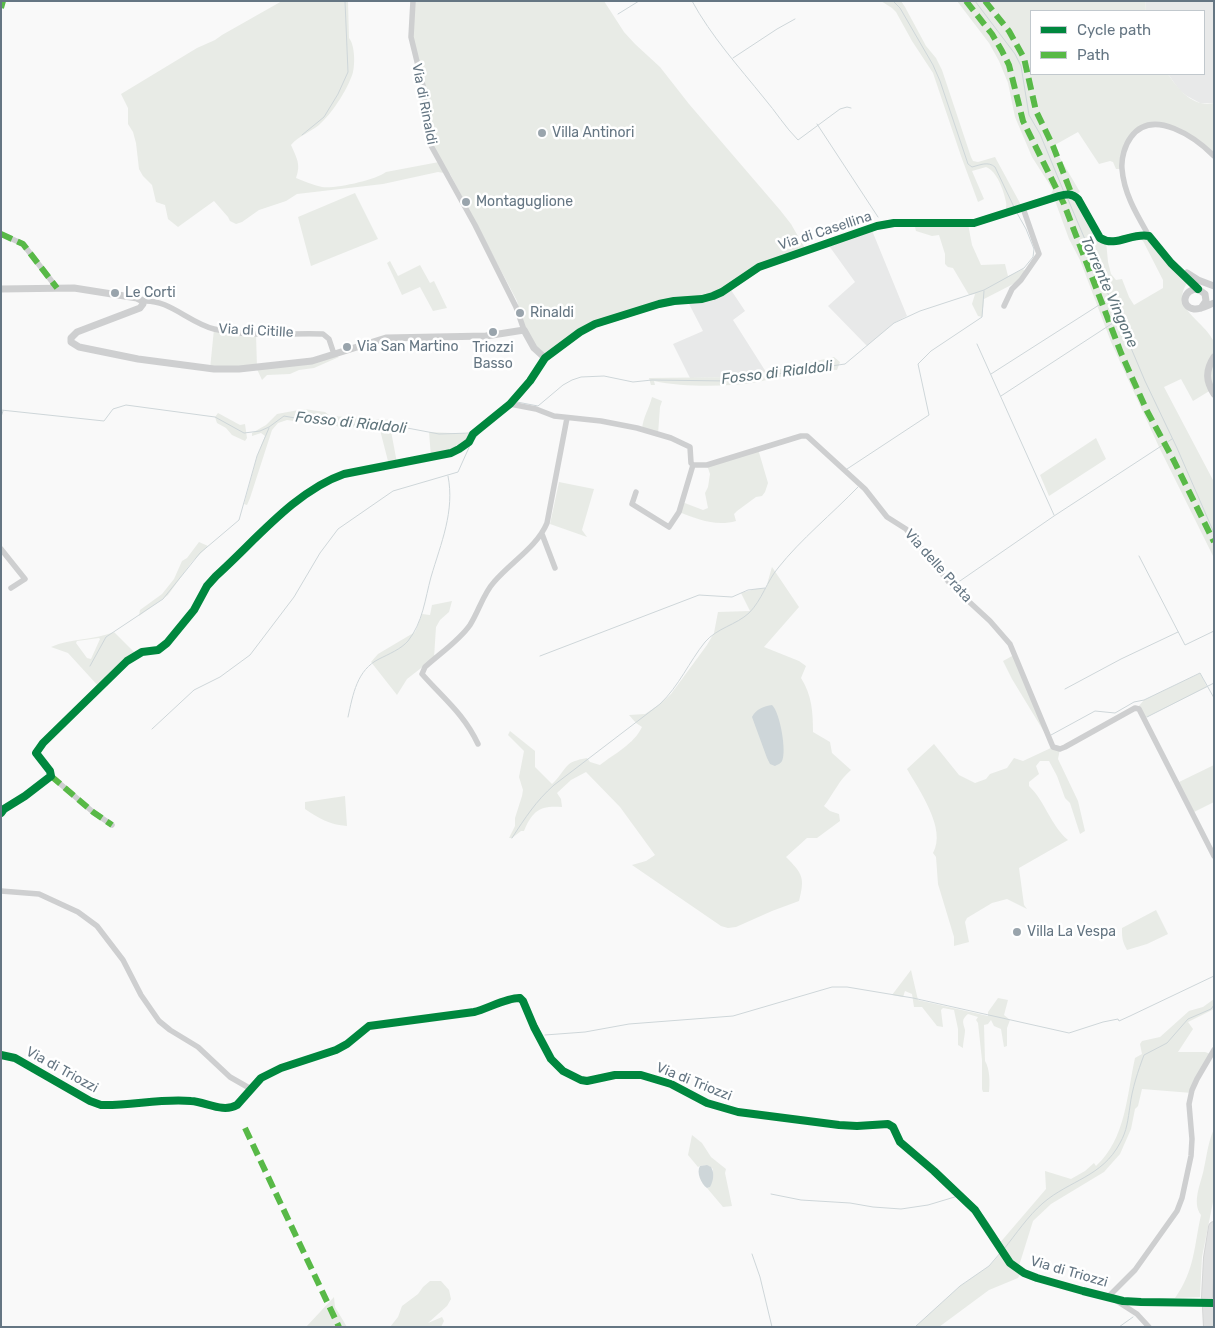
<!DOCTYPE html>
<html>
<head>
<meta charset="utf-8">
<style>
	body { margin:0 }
	#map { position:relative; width:1215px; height:1328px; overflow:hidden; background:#f9f9f9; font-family:Rubik,sans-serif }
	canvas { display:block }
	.frame { position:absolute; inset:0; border:2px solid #657683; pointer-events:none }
	.legend { position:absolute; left:1030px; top:10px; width:175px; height:65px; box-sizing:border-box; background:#fff; border:1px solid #c1c8cd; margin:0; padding:6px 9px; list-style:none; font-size:15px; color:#657683 }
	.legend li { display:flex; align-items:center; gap:10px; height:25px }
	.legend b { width:25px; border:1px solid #c1c8cd }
</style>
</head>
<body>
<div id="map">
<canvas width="1215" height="1328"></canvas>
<div class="frame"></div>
<ul class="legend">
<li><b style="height:6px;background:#00873e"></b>Cycle path</li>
<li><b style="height:6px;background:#58b947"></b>Path</li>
</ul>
</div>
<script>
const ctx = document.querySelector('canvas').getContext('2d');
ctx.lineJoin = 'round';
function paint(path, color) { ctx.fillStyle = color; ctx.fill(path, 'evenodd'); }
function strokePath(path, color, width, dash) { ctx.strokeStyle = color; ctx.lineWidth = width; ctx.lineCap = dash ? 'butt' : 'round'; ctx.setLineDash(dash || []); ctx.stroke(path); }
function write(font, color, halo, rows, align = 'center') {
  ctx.font = font + ' Rubik,sans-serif'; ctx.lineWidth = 5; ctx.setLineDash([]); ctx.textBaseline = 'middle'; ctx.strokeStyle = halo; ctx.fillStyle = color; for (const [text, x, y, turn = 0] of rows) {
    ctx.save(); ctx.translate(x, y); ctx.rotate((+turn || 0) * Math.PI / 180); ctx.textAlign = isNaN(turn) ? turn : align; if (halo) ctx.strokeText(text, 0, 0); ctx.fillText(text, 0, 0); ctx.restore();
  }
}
const built = new Path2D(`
	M1145,1H1214V103H1200L1187,96L1180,91L1168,74H1204V11H1146Z
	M871,228L907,316L894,323L867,346L828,306L855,282L827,243Z
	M729,287L745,311L733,320L766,372L736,377L690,378L673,344L703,331L687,300Z`);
const green = new Path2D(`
	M282,1H348L349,38C355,45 355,64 353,72C349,87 333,112 322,122C314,131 299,135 291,145C297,159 301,164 296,178C304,181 313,185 322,187C335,189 376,180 386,172L439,162L429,142L423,86L411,37L413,1H604L624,32L635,44L660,67L689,104L780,210L791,224L806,250L775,261L722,292L674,301L595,324L545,358L524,330L517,301L450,174L438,172L383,184L297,194L286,201L259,210L242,222L236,224L230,221L228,217L214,201L178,227L168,219L165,205L156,202L152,185L143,176L139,169L136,143L133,132L128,124V108L121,94L197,48L215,40L222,35Z
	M881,1H901L905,7L926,46L936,58L942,70L971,157L973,161L978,162L995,157L1021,205L1051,194L1053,190L1032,157L1015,117L1008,83L999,61L989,43L957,1H1145L1146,11H1031V74H1168C1178,89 1193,108 1214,103V156L1202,145L1167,126L1144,127L1128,141L1122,169H1116L1113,162L1110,161L1099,164L1078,132L1053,146L1080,192L1074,195L1106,241L1108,262L1111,274L1116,280L1122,279L1129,297L1134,305L1163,288V280L1143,241L1140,238L1146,235L1188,282C1169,307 1203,320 1213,340C1215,347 1214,384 1214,394L1211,390L1193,401L1181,379L1164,387L1214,482V558L1159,447L1111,342L1080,260L1069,239L1054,198L1007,213C1005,208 1007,206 1006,202C1004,191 997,171 986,167L972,171L984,199L978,202L961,156L933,73L912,41L896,12L892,8Z
	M355,193L378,239L311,266L298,217Z
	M914,223L968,224L972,245L981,265L1005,264L1008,276L1023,269L1026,273L1021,280L984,299L982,317L978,316L972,304L975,294L969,295L953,268L948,267L945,264V254L939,235L932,236L916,231Z
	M390,261L398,276L420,265L430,283L434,281L447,308L433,311L420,287L402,295L387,263Z
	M214,329L256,334L257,367L334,354L339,357L314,368L299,370L290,374L267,375L262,380L256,367L210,369Z
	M834,357L840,362L837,370L822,369L796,374L791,371L788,372L787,376C775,377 764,381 752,383C723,387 683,387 654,381L655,385H651L649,378L736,377L766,372Z
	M652,397L662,401L660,407L658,434L642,429C643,417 649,409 652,397Z
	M304,409L325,412L333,418L334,416L346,417L347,420L350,418L393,420L395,426L391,431L397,463L389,465L380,430L360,426L341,428L324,420L305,418L294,421L287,420L278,423L272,430L250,498L247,505L244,504L257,456L265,436L261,433L252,436V433L266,425L277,414Z
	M218,413L240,425L245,424L247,438L245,441L232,435L226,428L217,423L215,417Z
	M429,432L473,434L459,449L431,457Z
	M1096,438L1106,459L1049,496L1040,475Z
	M758,449L768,483L765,492L762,496L756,497L737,511L734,514L736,521C716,527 697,519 679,512L682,502L703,510L708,508L705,493L708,487L710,474L707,465Z
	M559,482L594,489L582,530L587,537L550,524Z
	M199,542L208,546L191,563L168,595L139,616L140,610L162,594L174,579L182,561L187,558Z
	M772,567L799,607L764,647L799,661L806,666L801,678C812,695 813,713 813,732L830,742L832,753L851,770C839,780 834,793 824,806L830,811L839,814L840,821L817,838H807L786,857C803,874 805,878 799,901L772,911L736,927L728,928L721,926L632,865L646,861L655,855L620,807L586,772L571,780L557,793L561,799L562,807C540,805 532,811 524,831H521L512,838H509L515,826V818L522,796L523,790L519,777L524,751L508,735L510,731L535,751V767L552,784C559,778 562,771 568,765C572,761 581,759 587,758L590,762L600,765C614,754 634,744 642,727L636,723L629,715L645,714L660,704L671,694L707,645L714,633L718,612L750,611L741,593L755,589L766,588Z
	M452,601L449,612L440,620L436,627L434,658L407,679L397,695L371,662L378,654L415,632L422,614L430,615L432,605Z
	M114,632L136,654L100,688L68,653L51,647C71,638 95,640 114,632ZM99,638L100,639L91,659L87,658L76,643L77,641Z
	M1014,655L1049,740L1012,679L1003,661Z
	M1200,673L1207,687L1147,717H1144L1137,708L1144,700Z
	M934,744L959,775L975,783L986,779L990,774L1007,768L1014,758L1023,761L1053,747L1060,749L1058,759L1078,801L1085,831L1080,834L1070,803L1065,798L1057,776L1049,761H1040L1036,766L1039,774L1029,782V786C1045,801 1051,826 1068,840L1019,868L1024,905L1027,909L1007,899L992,903L967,918L965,922L969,942L954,946V937L938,884L936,857L933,853C947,829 919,790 907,769Z
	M1214,765V802L1192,813L1177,783Z
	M345,796L347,826C330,825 318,818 305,809V802Z
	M1156,910L1168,934L1147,944L1127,950C1122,941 1122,937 1122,928Z
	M911,970L918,1000L988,1016V1012L998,998L1008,1000L1004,1015L1010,1020L1007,1028V1046L1004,1047L1001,1029L994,1026L991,1020L988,1024L984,1025L985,1061C990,1069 990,1083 989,1092H983L982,1089V1060L978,1023L976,1020L978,1017L968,1014C961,1020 963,1022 965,1030C965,1035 963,1043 963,1048L958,1045V1029L954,1010L943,1008L941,1010L943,1027L937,1026L922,1007H914L912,994L905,991L903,997L892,995Z
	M1214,999V1009L1188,1022L1193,1029L1178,1052H1205L1211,1054L1192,1093L1142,1089L1138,1106L1135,1109L1131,1129L1120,1154L1104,1172L1051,1204L1033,1221L1018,1269L1022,1271L1018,1278L989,1290L939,1327H915L960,1286L989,1266L1001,1253L998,1245L1046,1189L1045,1171L1071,1179L1085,1171L1094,1163L1096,1166C1126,1139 1127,1094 1135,1058L1142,1054L1140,1044L1142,1041L1160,1037L1189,1011L1203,1007Z
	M1214,1129V1197L1202,1257L1200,1297L1175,1298C1195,1270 1194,1246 1201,1215C1191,1202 1202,1181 1204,1168C1207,1155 1208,1142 1214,1129Z
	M692,1135L702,1143L711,1157L726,1169L725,1173L732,1206L723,1207L707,1188L710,1187L713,1169C709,1165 705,1165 700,1166L698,1167L688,1155Z
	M430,1281H441L449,1290L451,1299L447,1306L428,1323L442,1317L444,1321L441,1327H390L398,1317L402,1306L418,1294L423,1287Z
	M334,1297L335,1307L347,1327H306Z`);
const water = new Path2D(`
	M772,705C780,712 787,752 782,761C780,764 779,764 775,766L770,764L767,758L752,717C756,709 764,706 772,705Z
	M707,1165L711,1167C715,1173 713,1182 710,1187L707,1188C701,1184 696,1172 700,1166Z`);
const stream = new Path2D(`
	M692,1C711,36 739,67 764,98C776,112 785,127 798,140L840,109L847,107L851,108
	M893,1L900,8L933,65L940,81L968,164L972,167C980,165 988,161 995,167L1014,207
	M975,1L1015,54L1021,66L1029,115L1040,134L1064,192
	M618,14L639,1
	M733,58L777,29L795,19
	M817,124L878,217
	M302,135L324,117L338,94L348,72L345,1
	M1067,197L1145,381L1177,448L1214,533
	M977,344L1054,515
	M991,374L1110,298
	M1001,396L1119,319
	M517,402L538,406L563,385L572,380L581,377L604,376L633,382L652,380L729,381L845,364L894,323L920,311L984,290L1024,268L1033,257L1034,249L1026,229L1017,213
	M1,410L104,421L113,409L126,405L215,417L244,433L260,431L269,427L284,416L295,418L317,416L345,425L386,424L439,434L471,433
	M1,417L3,411
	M847,469L929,415L918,364L931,351L982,317L984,291
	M1139,556L1185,645L1214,631
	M957,583L1054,516L1172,439
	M540,656L699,595L732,597L748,590L765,588
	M90,666L106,637L163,599L200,553L239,520L257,456L269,428
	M1065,689L1121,659L1178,632
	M348,717C353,694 357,670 379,659C389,654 401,649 408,641C423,622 425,599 431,577C441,543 455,511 448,476
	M1147,717L1214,683
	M152,729L194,690L220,677L250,655L294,597L320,553L338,529L393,491L458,472L471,443L483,429
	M1051,735L1095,711L1115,713L1134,702L1144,700L1200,673L1214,698
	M512,838C525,818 536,801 554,785L660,704C679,686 689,662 705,642C717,628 736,625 749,613C762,600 767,581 778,568C801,539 832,514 858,487
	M545,1035L585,1032L629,1024L733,1016L832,987H847L913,998L1069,1033L1103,1022L1118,1019L1119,1021L1130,1016L1214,976
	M771,1194L801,1200L850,1203L873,1207L901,1209L928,1205L958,1196
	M965,1196C982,1210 992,1229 1004,1248
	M1004,1249C1016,1234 1028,1216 1043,1203C1070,1180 1102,1177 1120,1143C1127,1131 1128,1119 1130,1106C1132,1089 1138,1071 1144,1055L1167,1043L1188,1019L1211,1009L1214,1005
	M752,1254L760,1277L772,1327
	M915,1327L960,1286L989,1266L1001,1252
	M1119,1327L1133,1317`);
const minor = new Path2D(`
	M413,1L411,37L423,86L429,142L475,225L516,307L524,330
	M1,234L23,244L57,288
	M1149,236C1137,215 1124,194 1122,169C1121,158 1125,145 1131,137C1153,107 1196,138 1214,156
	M143,301C169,299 189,323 214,329C249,337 287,333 323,334L329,339L334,354
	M1004,306L1012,289L1021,280L1039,254L1023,208
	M510,404L536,409L554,416L601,421L637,428L671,438L690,447L691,463L693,465H707L801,436H807L865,489L887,517L906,529L952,586L990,621L1010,644L1053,747L1060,749L1065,747L1135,708L1139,709L1214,856
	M636,492L632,504L669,527L679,512L693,465
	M542,534L555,568
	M1,549L25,579L11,588
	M478,744C464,714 444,699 422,674L425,667C439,654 459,641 470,625C479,611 483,594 494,582C511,562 537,547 547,523L567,418
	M51,776L93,812L112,825
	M1,813L4,809L25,796L51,776L50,771L36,753L43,743L127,661L142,652L158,650L167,643L194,610L207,586L216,576C255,541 295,491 344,474L451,453C465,447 465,442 475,433C485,423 498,415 509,405C523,393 536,375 545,358
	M1,891L39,894L78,912L97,926L123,960L141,995L159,1021L170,1030L198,1047L230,1077L251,1089
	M1,1055L15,1058L90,1101L101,1105C131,1106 161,1098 191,1101C206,1102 223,1113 237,1105L261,1078L281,1068L336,1050L347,1044L369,1026L474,1012C487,1009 508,997 520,998L523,1001L534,1027L551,1059L563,1071L574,1077L587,1081L615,1075H641L671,1084L707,1103L738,1112L839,1125L857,1126L888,1124L893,1127L900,1142L934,1171L975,1210L1010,1263L1024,1273L1037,1278L1083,1291L1123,1301L1184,1303
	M1149,1327L1137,1314L1109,1296L1135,1270L1177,1211L1182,1198L1191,1156L1192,1139L1189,1104L1192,1090L1197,1079L1214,1050`);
const tertiary = new Path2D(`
	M1187,273L1198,280L1214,286
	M1,289L74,288L137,298L143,301V304L140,308L77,332L71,338V342L79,347L138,359L214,369H239L312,361L386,338L486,336L524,330L534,348L545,358L580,332L595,324L659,304L674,301L702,299L713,296L722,292L759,267L877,226L894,223H974L1059,196C1066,194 1072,193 1078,199L1100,238C1116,248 1132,232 1149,236L1171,263L1198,289
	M1201,308L1206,301L1205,294L1198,289C1183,289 1180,307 1194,309C1200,310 1208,305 1214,303
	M1214,357C1205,371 1206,381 1214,394`);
const motorway = new Path2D(`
	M1207,1297L1209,1258L1214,1227
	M1208,1308L1209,1327`);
const minorBridge = new Path2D(`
	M1184,1303H1214`);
const quiet = new Path2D(`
	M966,1L992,34L1002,51L1009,65L1023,121L1064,204L1121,353L1147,411L1173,459L1214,542
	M985,1L1009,31L1024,58L1036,111L1053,146L1072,195
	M1,8L3,1
	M1,234L23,244L57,288
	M51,776L93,812L112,825
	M245,1128L339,1327`);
const cycleway = new Path2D(`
	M1,813L4,809L25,796L51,776L50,771L36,753L43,743L127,661L142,652L158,650L167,643L194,610L207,586L216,576C255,541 295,491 344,474L451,453L459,449L469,442L473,434L510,404L530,381L545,358L580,332L595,324L659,304L674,301L702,299L713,296L722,292L759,267L877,226L894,223H974L1059,196C1066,194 1072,193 1078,199L1100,238C1116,248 1132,232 1149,236L1171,263L1198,289
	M1,1055L15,1058L90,1101L101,1105C131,1106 161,1098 191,1101C206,1102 223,1113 237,1105L261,1078L281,1068L336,1050L347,1044L369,1026L474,1012C487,1009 508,997 520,998L523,1001L534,1027L551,1059L563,1071L581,1080L587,1081L615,1075H641L671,1084L707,1103L738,1112L839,1125L857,1126L888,1124L893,1127L900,1142L934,1171L975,1210L1010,1263L1024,1273L1037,1278L1083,1291L1123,1301L1141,1302L1214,1303`);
const markers = [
	[542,133,5,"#99a4ac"],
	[466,202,5,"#99a4ac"],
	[115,293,5,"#99a4ac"],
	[520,313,5,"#99a4ac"],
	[493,332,5,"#99a4ac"],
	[347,347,5,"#99a4ac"],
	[1017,932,5,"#99a4ac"]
];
const streetNames = [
	["Via di Rinaldi",424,104,79],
	["Via di Casellina",825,231,-18],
	["Via di Citille",256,331,3],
	["Via delle Prata",938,566,48],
	["Via di Triozzi",62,1070,29],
	["Via di Triozzi",694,1082,22],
	["Via di Triozzi",1069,1272,16]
];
const poiNames = [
	["Villa Antinori",552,133],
	["Montaguglione",476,202],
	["Le Corti",125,293],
	["Rinaldi",530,313],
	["Via San Martino",357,347],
	["Triozzi",493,348,"center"],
	["Basso",493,364,"center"],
	["Villa La Vespa",1027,932]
];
const waterNames = [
	["Torrente Vingone",1109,292,66],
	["Fosso di Rialdoli",777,373,-7],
	["Fosso di Rialdoli",351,423,6]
];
paint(built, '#e8e9e9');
paint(green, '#e8ebe6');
paint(water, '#ced6d9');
strokePath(stream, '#ced6d9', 1);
strokePath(motorway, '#d5d6d6', 12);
strokePath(minor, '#cecfd0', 5.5);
strokePath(tertiary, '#cecfd0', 7);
strokePath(motorway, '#e1e2e2', 10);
strokePath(minorBridge, '#cecfd0', 5.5);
strokePath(quiet, '#58b947', 6, [12, 6]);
strokePath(cycleway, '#00873e', 8);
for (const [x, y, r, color] of markers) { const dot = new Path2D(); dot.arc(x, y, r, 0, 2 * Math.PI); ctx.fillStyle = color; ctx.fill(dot); strokePath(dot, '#fff', 2); }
write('14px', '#657683', '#fff', streetNames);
write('14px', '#657683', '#fff', poiNames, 'left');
write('italic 15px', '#60757c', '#fff', waterNames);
</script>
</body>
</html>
